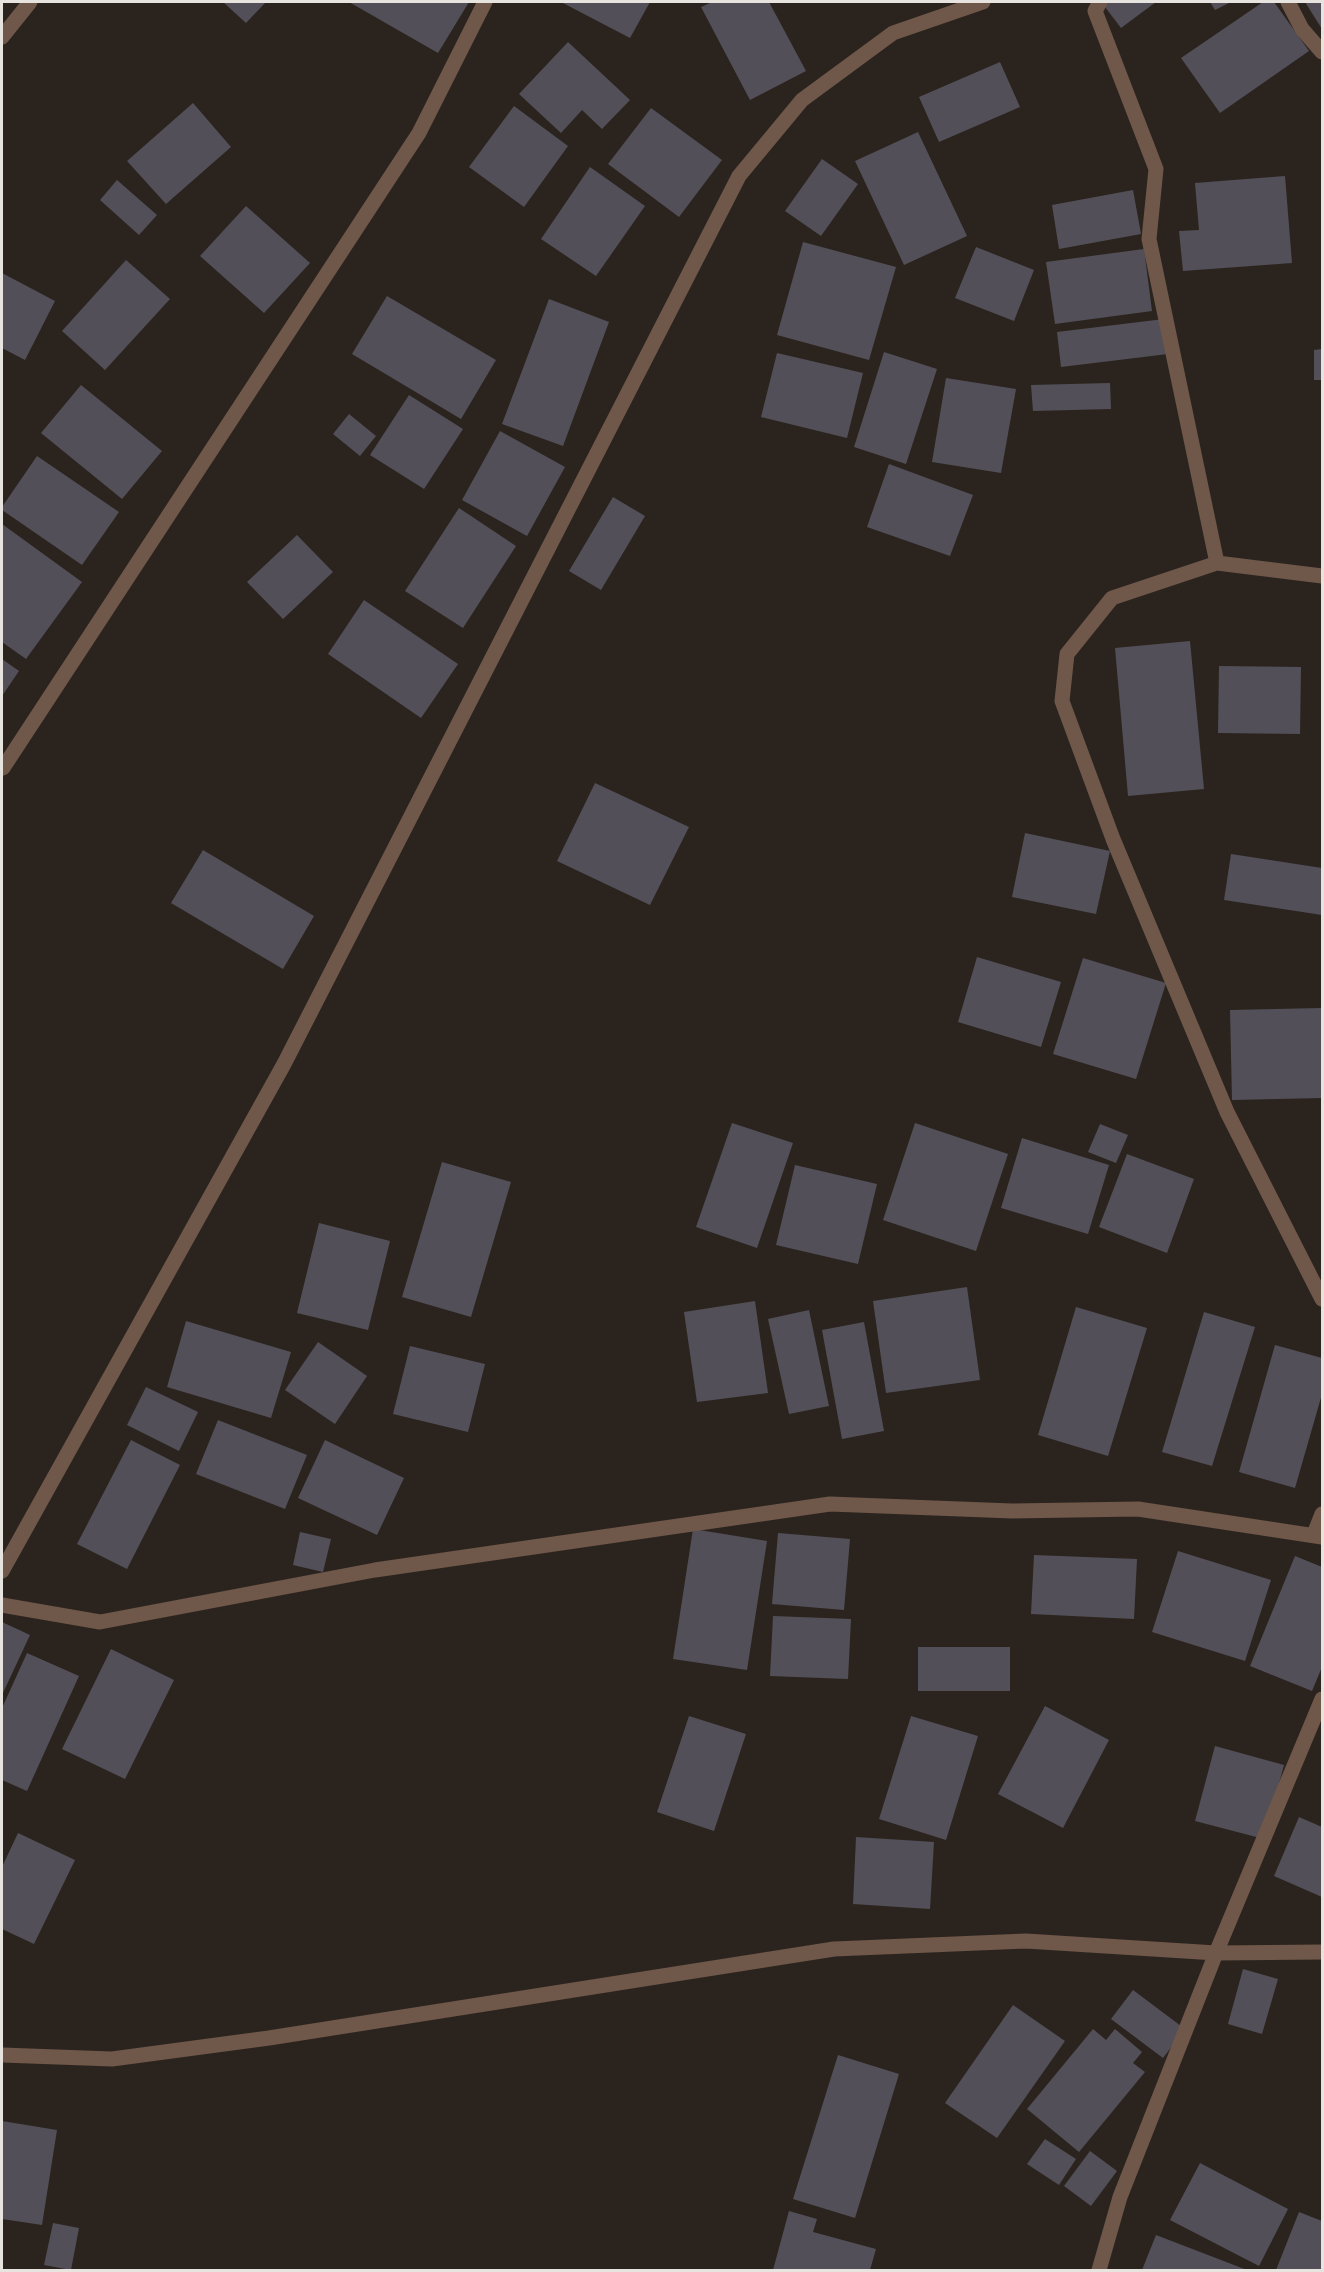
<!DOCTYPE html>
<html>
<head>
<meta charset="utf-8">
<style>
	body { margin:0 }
	#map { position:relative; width:1324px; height:2272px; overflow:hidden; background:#2b241e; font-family:Commissioner,sans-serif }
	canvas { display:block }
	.frame { position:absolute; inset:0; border:3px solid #e7e3de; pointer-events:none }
</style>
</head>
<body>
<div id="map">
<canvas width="1324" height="2272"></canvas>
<div class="frame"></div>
</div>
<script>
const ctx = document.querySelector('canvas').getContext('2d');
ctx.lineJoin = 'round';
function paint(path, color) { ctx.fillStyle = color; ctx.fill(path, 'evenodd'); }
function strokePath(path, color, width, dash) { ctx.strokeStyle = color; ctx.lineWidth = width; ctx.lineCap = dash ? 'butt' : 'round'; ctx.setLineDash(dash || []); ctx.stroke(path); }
const building = new Path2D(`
	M223,2H266L246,23Z
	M349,2H469L438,53Z
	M561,2H650L630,38Z
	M712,2H769L806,71L750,100L701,7Z
	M1104,2H1156L1121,28L1102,3Z
	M1210,2H1231L1215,10Z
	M1263,2H1274L1309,51L1220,113L1181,58Z
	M1305,2H1322V29Z
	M568,42L630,100L602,129L582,110L561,133L519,94Z
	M1000,62L1020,107L939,142L919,97Z
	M193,103L231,147L166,204L127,161Z
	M514,106L568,146L524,207L469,167Z
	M651,108L722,160L679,217L608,164Z
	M918,132L967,236L904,265L855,161Z
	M822,159L858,184L821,236L785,211Z
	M590,167L645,206L596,276L541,239Z
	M1285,176L1292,263L1183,271L1179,231L1199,230L1195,183Z
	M117,180L157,215L139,235L100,200Z
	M1133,190L1141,234L1059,249L1052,205Z
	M246,206L310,263L264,313L200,256Z
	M803,242L896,267L869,360L777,335Z
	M976,247L1034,270L1014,321L955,298Z
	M1144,249L1152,311L1055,324L1046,262Z
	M126,260L170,299L105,370L62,331Z
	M2,273L55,301L25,360L2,348Z
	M387,296L496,360L461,419L352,354Z
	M549,299L609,322L563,446L502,424Z
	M1164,319L1168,354L1061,367L1057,332Z
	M1322,349V380H1314V350Z
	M884,352L937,369L906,464L854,447Z
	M777,353L863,373L847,438L761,417Z
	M946,378L1016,389L1001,473L932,462Z
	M1110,383L1111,409L1033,411L1031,385Z
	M81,385L162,451L122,499L41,433Z
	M409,395L463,429L424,489L370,455Z
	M349,414L376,436L360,456L333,434Z
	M500,431L565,467L527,536L462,500Z
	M37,456L119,512L82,565L2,510V507Z
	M889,464L973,495L950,556L867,527Z
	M613,497L645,516L601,590L569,571Z
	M459,508L516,546L463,628L405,591Z
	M2,524L82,582L26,659L2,642Z
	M297,535L333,572L283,619L247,582Z
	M364,600L458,664L421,718L328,654Z
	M1190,641L1204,789L1128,796L1115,648Z
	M2,659L19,671L2,696Z
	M1219,666L1301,667L1300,734L1218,733Z
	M595,783L689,827L650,905L557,861Z
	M1025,833L1110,851L1096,914L1012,897Z
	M203,850L314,916L283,969L171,903Z
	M1231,854L1322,868V915L1224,900Z
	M977,957L1061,982L1041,1047L958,1022Z
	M1083,958L1166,983L1136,1079L1053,1054Z
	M1321,1008L1322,1098L1232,1100L1230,1010Z
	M732,1123L793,1143L757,1248L696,1227Z
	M915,1123L1008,1154L976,1251L883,1220Z
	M1100,1124L1128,1135L1116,1163L1088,1152Z
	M1022,1138L1109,1165L1088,1234L1001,1208Z
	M1127,1154L1194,1179L1167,1253L1099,1227Z
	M442,1162L511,1182L471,1317L402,1297Z
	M795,1165L877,1184L858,1264L776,1245Z
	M319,1223L390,1241L368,1330L297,1313Z
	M967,1287L980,1380L886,1393L873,1301Z
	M755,1301L768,1393L697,1402L684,1312Z
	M1076,1307L1147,1328L1108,1456L1038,1435Z
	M809,1310L829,1406L789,1414L768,1319Z
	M1204,1312L1255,1327L1212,1466L1162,1452Z
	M186,1321L291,1352L271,1418L167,1387Z
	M864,1322L884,1431L842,1439L822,1330Z
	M318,1342L367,1376L335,1424L285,1390Z
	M1275,1345L1322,1358V1394L1295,1488L1239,1472Z
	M410,1346L485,1364L468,1432L393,1414Z
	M146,1387L198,1412L179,1451L127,1425Z
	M218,1420L307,1455L285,1509L196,1474Z
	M131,1440L180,1465L127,1569L77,1544Z
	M325,1440L404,1478L377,1535L298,1498Z
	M693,1529L767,1541L747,1670L673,1659Z
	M300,1532L331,1539L323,1572L293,1565Z
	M778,1533L850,1539L844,1610L772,1604Z
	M1178,1551L1271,1580L1245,1661L1152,1632Z
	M1034,1555L1137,1559L1134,1619L1031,1614Z
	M1295,1556L1322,1567V1667L1312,1691L1250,1666Z
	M773,1616L851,1619L848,1679L770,1676Z
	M2,1622L30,1635L2,1695Z
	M918,1647H1010V1691H918Z
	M111,1649L174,1680L125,1779L62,1749Z
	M27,1653L79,1676L27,1791L2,1780V1708Z
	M1045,1706L1109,1740L1063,1828L998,1794Z
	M689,1716L746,1734L714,1831L657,1812Z
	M911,1716L978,1736L946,1840L879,1819Z
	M1215,1746L1284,1765L1264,1839L1195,1821Z
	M1299,1817L1322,1827V1897L1274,1876Z
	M18,1833L75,1860L34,1944L2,1929V1867Z
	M856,1837L934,1842L930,1909L853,1904Z
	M1243,1969L1278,1979L1262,2034L1228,2024Z
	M1133,1990L1185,2029L1163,2058L1111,2019Z
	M1013,2005L1065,2041L997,2138L945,2103Z
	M1093,2029L1106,2040L1115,2029L1142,2052L1133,2063L1145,2072L1079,2152L1027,2109Z
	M838,2055L899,2074L855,2218L793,2199Z
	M2,2121L57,2130L42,2225L2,2219Z
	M1045,2139L1076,2159L1059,2185L1027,2164Z
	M1090,2151L1117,2171L1091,2206L1064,2186Z
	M1200,2163L1288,2209L1259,2266L1170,2220Z
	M789,2211L817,2219L813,2232L876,2249L870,2270H773Z
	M1299,2212L1322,2221V2270H1276Z
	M53,2223L79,2228L71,2270L44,2265Z
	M1156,2235L1247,2270H1142Z`);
const minor = new Path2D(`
	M1100,2L1095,11L1156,169L1149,239L1217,563
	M1288,2L1302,29L1322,52
	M2,37L30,2
	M1322,576L1217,563L1112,598L1067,654L1062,701L1113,839L1227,1112L1322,1299
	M3,768L419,133L485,2
	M1314,1534L1322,1514
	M2,1571L284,1064L739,176L802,100L893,33L983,2
	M2,1605L100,1622L375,1570L830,1504L1012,1511L1138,1509L1322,1537
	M2,2055L112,2059L269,2038L834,1949L1026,1941L1216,1953L1322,1952
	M1099,2270L1120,2197L1216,1953L1322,1699`);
paint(building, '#524f58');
strokePath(minor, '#6f574a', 15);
</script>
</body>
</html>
